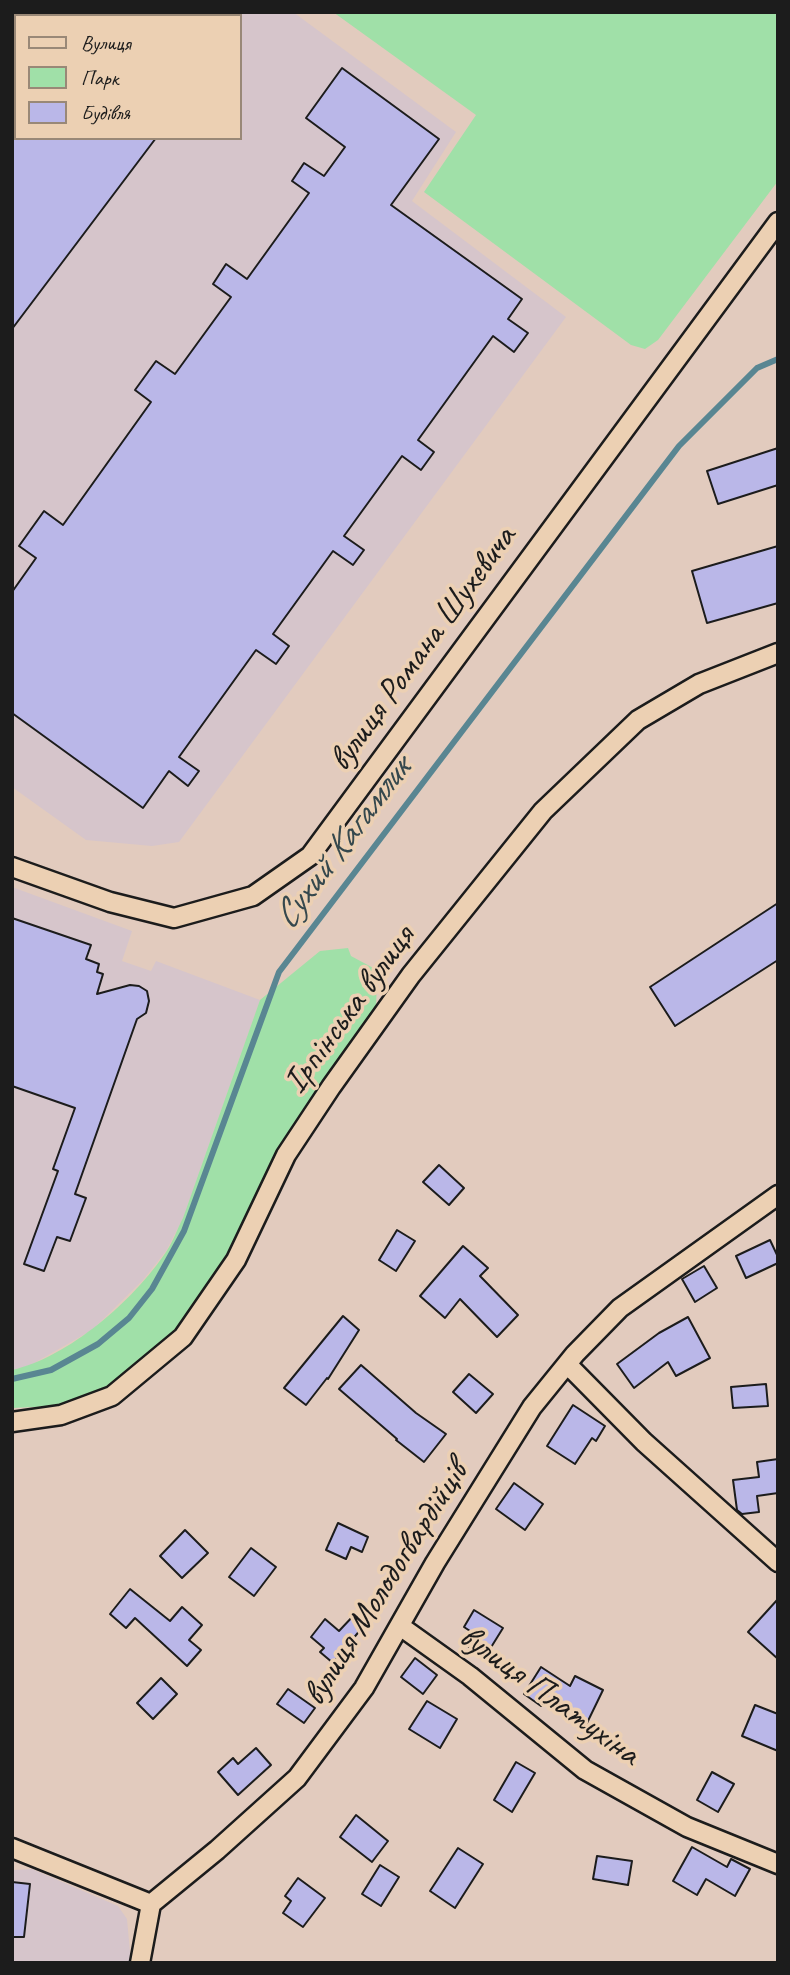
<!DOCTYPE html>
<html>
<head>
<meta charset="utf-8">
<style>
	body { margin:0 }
	#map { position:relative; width:790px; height:1975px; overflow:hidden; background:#e2cbbe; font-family:Caveat,sans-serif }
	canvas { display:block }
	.frame { position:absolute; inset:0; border:14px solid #1c1c1c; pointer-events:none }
	.legend { position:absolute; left:14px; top:14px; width:228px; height:126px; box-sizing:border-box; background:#ecd0b3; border:2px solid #987; margin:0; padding:9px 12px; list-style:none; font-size:21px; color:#1c1c1c }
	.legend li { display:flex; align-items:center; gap:14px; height:35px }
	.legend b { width:35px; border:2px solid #987 }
</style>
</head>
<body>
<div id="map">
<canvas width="790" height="1975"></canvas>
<div class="frame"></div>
<ul class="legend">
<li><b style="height:9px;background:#ecd0b3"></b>Вулиця</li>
<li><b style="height:19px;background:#a0e0a8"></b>Парк</li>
<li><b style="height:19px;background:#bab7e8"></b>Будівля</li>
</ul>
</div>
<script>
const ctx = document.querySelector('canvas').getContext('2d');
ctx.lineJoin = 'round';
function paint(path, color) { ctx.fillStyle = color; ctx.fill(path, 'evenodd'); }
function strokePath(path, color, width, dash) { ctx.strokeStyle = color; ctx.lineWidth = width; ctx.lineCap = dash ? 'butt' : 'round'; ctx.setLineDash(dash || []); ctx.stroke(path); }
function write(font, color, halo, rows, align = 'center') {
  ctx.font = font + ' Caveat,sans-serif'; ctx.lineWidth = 7; ctx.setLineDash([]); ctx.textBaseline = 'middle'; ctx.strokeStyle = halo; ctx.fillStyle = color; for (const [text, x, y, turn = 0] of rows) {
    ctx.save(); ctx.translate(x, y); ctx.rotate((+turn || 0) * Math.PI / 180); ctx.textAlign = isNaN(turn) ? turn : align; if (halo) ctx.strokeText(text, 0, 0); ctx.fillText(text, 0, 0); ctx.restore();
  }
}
const built = new Path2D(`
	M12,12H293L456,132L412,201L566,317L179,842L152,846L86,840L12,787ZM16,16H240V138H16Z
	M12,887L132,931L122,961L151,971L156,961L260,1000L183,1218L166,1251L143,1280L92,1330L29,1366L12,1370Z
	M32,1869L118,1906L127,1919L131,1963H12V1870Z`);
const green = new Path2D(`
	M333,12H778V181L658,340L645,349L631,345L424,192L476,115Z
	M348,948L351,956L377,970L376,1013L329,1075L278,1152L241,1232L178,1328L137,1366L105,1389L57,1406L12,1408V1370C69,1357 134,1300 166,1252C173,1242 177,1229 183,1218L260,1000L320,951Z`);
const stream = new Path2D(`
	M12,1379L51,1370L98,1344L129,1318L152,1289L184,1231L279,972L679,446L757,368L778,359`);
const building = new Path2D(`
	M342,68L439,139L391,205L522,299L508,319L528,333L514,352L493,336L418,440L434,452L421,470L402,456L344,536L364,550L353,565L333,551L273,634L289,646L276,664L256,650L179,757L199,771L188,786L169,771L143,808L12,713V592L36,558L19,546L44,511L63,525L151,402L135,390L156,361L175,374L231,297L213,284L226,264L247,279L309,193L292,181L304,163L324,176L345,147L306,118Z
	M12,138H156L12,329Z
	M778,448V485L718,504L707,471Z
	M778,546V603L707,623L692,571Z
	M778,903V960L675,1026L650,987Z
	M12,918L91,945L86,959L99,964L97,972L103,974L97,994L130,985L139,986L147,991L149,1001L146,1013L137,1019L75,1194L86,1198L70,1241L57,1237L44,1271L24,1264L58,1171L53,1169L75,1108L12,1086Z
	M439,1165L464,1188L449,1205L423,1182Z
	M397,1230L415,1241L396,1271L379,1260Z
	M770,1240L778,1257V1263L746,1278L736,1256Z
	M463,1246L488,1268L480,1276L518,1315L497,1337L460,1299L445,1318L420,1296Z
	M704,1266L717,1288L695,1302L682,1279Z
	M343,1316L359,1330L328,1379L327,1378L306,1405L284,1388Z
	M688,1317L710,1358L676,1376L668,1362L634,1388L617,1364L659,1333Z
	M361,1365L416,1413L446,1434L424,1462L396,1440L397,1439L339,1389Z
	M469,1374L493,1394L476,1413L453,1392Z
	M766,1384L768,1406L733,1408L731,1387Z
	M573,1405L605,1426L596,1441L592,1438L575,1464L547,1446Z
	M778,1459V1493L757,1496L759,1512L742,1514L737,1510L733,1480L759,1477L757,1462Z
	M514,1483L543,1504L525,1530L496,1509Z
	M338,1523L368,1537L362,1552L351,1547L346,1559L326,1550Z
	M185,1530L208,1553L182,1578L160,1556Z
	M251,1548L276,1567L254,1596L229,1577Z
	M130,1589L170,1621L182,1607L202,1625L189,1640L201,1650L187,1666L135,1618L126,1628L110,1614Z
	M778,1599V1659L748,1632Z
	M474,1610L503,1628L485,1657L466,1645L473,1633L464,1627Z
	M355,1614L366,1623L333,1663L320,1652L324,1648L311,1637L325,1619L339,1631Z
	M415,1658L437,1675L423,1694L401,1677Z
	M541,1667L570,1686L575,1676L603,1690L586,1725L543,1704L541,1706L524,1694Z
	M161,1678L177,1694L153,1719L137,1703Z
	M288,1689L315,1708L304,1723L277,1704Z
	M427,1701L457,1719L440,1748L409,1729Z
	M755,1705L778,1714V1751L742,1736Z
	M256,1748L271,1765L238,1795L218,1772L233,1758L238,1764Z
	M516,1762L535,1773L512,1812L494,1800Z
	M712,1772L734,1784L718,1812L697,1800Z
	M356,1815L388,1841L372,1862L340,1837Z
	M692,1847L727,1867L731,1859L750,1869L735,1896L706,1879L697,1895L673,1881Z
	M458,1848L483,1864L455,1908L430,1891Z
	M597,1856L632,1861L628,1885L593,1879Z
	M380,1865L399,1877L381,1906L362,1894Z
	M298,1878L325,1898L303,1927L283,1913L291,1901L285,1896Z
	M12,1882L30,1884L24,1937H12Z`);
const street = new Path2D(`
	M12,867L110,902L174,918L253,896L310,856L778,222
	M567,1364L644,1442L778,1562
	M12,1422L61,1415L112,1396L183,1337L236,1260L286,1155L331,1087L411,975L543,811L638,720L699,684L778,653
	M400,1626L470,1676L585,1770L687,1827L778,1864
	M12,1848L151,1904
	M151,1904L217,1850L297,1778L364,1688L435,1563L532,1407L575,1354L620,1308L778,1195
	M140,1963L151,1904`);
const streetNames = [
	["вулиця Романа Шухевича",423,649,-54],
	["Ірпінська вулиця",350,1010,-54],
	["вулиця Молодогвардійців",386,1584,-58],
	["вулиця Платухіна",549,1696,36]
];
const waterNames = [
	["Сухий Кагамлик",343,844,-53]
];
paint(built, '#d6c5cb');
paint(green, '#a0e0a8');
strokePath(stream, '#598692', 6);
paint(building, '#bab7e8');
strokePath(building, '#1c1c1c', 2);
strokePath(street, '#1c1c1c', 23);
strokePath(street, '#ecd0b3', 18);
write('35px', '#1c1c1c', '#ecd0b3', streetNames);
write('italic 37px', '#35484d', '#ecd0b3', waterNames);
</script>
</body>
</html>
